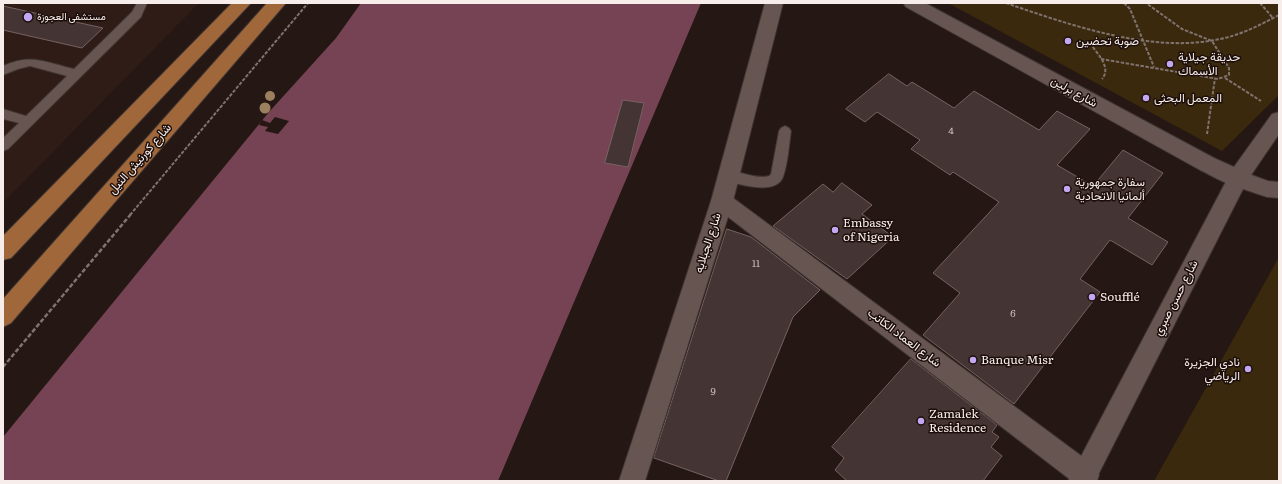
<!DOCTYPE html>
<html>
<head>
<meta charset="utf-8">
<style>
	body { margin:0 }
	#map { position:relative; width:1282px; height:484px; overflow:hidden; background:#251713; font-family:Literata,serif }
	canvas { display:block }
	.frame { position:absolute; inset:0; border:4px solid #f7edea; pointer-events:none }
</style>
</head>
<body>
<div id="map">
<canvas width="1282" height="484"></canvas>
<div class="frame"></div>
</div>
<script>
const ctx = document.querySelector('canvas').getContext('2d');
ctx.lineJoin = 'round';
function paint(path, color) { ctx.fillStyle = color; ctx.fill(path, 'evenodd'); }
function strokePath(path, color, width, dash) { ctx.strokeStyle = color; ctx.lineWidth = width; ctx.lineCap = dash ? 'butt' : 'round'; ctx.setLineDash(dash || []); ctx.stroke(path); }
function write(font, color, halo, rows, align = 'center') {
  ctx.font = font + ' Literata,Vazirmatn,serif'; ctx.lineWidth = 3; ctx.setLineDash([]); ctx.textBaseline = 'middle'; ctx.strokeStyle = halo; ctx.fillStyle = color; for (const [text, x, y, turn = 0] of rows) {
    ctx.save(); ctx.translate(x, y); ctx.rotate((+turn || 0) * Math.PI / 180); ctx.textAlign = isNaN(turn) ? turn : align; if (halo) ctx.strokeText(text, 0, 0); ctx.fillText(text, 0, 0); ctx.restore();
  }
}
const built = new Path2D(`
	M3,3H199L3,203Z`);
const green = new Path2D(`
	M948,3H1279V95L1222,151Z
	M1279,257V481H1154Z`);
const water = new Path2D(`
	M361,3H701L498,481H3V437L269,112L336,38Z`);
const pier = new Path2D(`
	M275,117L289,121L278,134L265,131L268,127L259,125L262,120L270,123Z`);
const building = new Path2D(`
	M3,6L103,28L82,48L3,30Z
	M889,74L907,86L912,82L954,108L974,91L1039,130L1057,111L1090,129L1057,165L1093,186L1123,150L1163,173L1128,218L1168,242L1152,265L1110,240L1080,279L1100,292L1014,404L923,335L960,293L933,273L999,202L953,172L950,175L911,149L920,140L877,112L865,122L846,109Z
	M623,100L644,103L628,167L605,163Z
	M842,183L872,205L862,214L893,237L847,279L773,226L823,184L833,192Z
	M727,229L751,237L820,290L793,317L726,481H719L654,458Z
	M911,359L997,425L992,432L999,437L991,447L1002,456L983,481H847L835,470L844,458L832,447Z`);
const pathFar1 = new Path2D(`
	M1006,3C1070,25 1152,54 1220,39C1241,35 1260,25 1279,15
	M1124,3L1130,9L1154,67
	M1260,3L1273,18
	M1090,43C1097,54 1112,67 1102,79
	M1101,59L1218,79L1229,75V68L1212,41L1182,29L1146,3
	M1225,78L1261,101
	M1207,134L1215,78
	M130,215L308,3`);
const path = new Path2D(`
	M3,367L131,214`);
const lane = new Path2D(`
	M137,3H147L141,17L8,149L3,151V138L19,123L3,119V109L26,116L67,76L30,66L18,69L3,75V66C30,53 46,62 74,69L132,12Z
	M785,126L789,128L791,131C789,145 788,163 783,177C776,196 738,184 723,180L721,176L723,172C737,168 753,180 769,176L771,174L779,131L781,128Z`);
const street = new Path2D(`
	M903,3H925L1214,158L1234,167L1272,114L1279,112V134L1245,184C1231,189 1213,176 1200,170L906,7Z
	M722,192L729,195L1095,466L1099,475L1097,481H1072L715,207L711,201L715,195Z`);
const secondary = new Path2D(`
	M765,3H783L733,201L645,481H619L711,201Z
	M1238,170L1268,181L1279,182V198L1267,197L1243,189L1095,481H1068L1231,172Z`);
const primary = new Path2D(`
	M232,3H251L11,258L3,260V236Z
	M267,3H286L11,323L3,327V299Z`);
const trees = [
	[270,96,5],
	[265,108,5.5]
];
const markers = [
	[28,17,5,"#c2a7f2"],
	[1068,41,4,"#c2a7f2"],
	[1170,64,4,"#c2a7f2"],
	[1146,98,4,"#c2a7f2"],
	[1067,189,4,"#c2a7f2"],
	[835,230,4,"#c2a7f2"],
	[1092,297,4,"#c2a7f2"],
	[973,360,4,"#c2a7f2"],
	[1248,369,4,"#c2a7f2"],
	[921,421,4,"#c2a7f2"]
];
const farPoinames = [
	["مستشفى العجوزة",37,17]
];
const numberNames = [
	["4",951,131],
	["11",756,264],
	["6",1013,314],
	["9",713,392]
];
const poiNames = [
	["صوبة تحضين",1076,41],
	["حديقة جيلاية",1178,57],
	["الأسماك",1178,71],
	["المعمل البحثى",1154,98],
	["سفارة جمهورية",1075,182],
	["ألمانيا الاتحادية",1075,196],
	["Embassy",843,223],
	["of Nigeria",843,237],
	["Soufflé",1100,297],
	["Banque Misr",981,360],
	["نادي الجزيرة",1240,362,"right"],
	["الرياضي",1240,376,"right"],
	["Zamalek",929,414],
	["Residence",929,428]
];
const streetNames = [
	["شارع برلين",1074,92,29],
	["شارع كورنيش النيل",140,159,-49],
	["شارع الجبلايه",708,243,-72],
	["شارع حسن صبري",1176,298,-63],
	["شارع العماد الكاتب",904,338,37]
];
paint(built, '#301c16');
paint(green, '#3a290d');
paint(water, '#764354');
paint(pier, '#251713');
paint(building, '#453434');
strokePath(building, '#756262', 1);
strokePath(lane, '#3d3330', 2);
strokePath(street, '#3d3330', 2);
strokePath(secondary, '#3d3330', 2);
strokePath(primary, '#3d3330', 2);
strokePath(pathFar1, '#7f726f', 2, [3.5, 1.5]);
strokePath(path, '#7f726f', 2.5, [4.5, 2]);
paint(lane, '#665550');
paint(street, '#665550');
paint(secondary, '#665550');
paint(primary, '#a0673a');
ctx.fillStyle = '#9b8060';
for (const [x, y, r] of trees) { ctx.beginPath(); ctx.arc(x, y, r, 0, 2 * Math.PI); ctx.fill(); }
for (const [x, y, r, color] of markers) { const dot = new Path2D(); dot.arc(x, y, r, 0, 2 * Math.PI); ctx.fillStyle = color; ctx.fill(dot); strokePath(dot, '#1c0e0a', 1.5); }
write('10px', '#f7edea', '#1c0e0a', farPoinames, 'left');
write('10px', '#cabfbc', null, numberNames);
write('12px', '#f7edea', '#1c0e0a', poiNames, 'left');
write('12px', '#f7edea', '#1c0e0a', streetNames);
</script>
</body>
</html>
